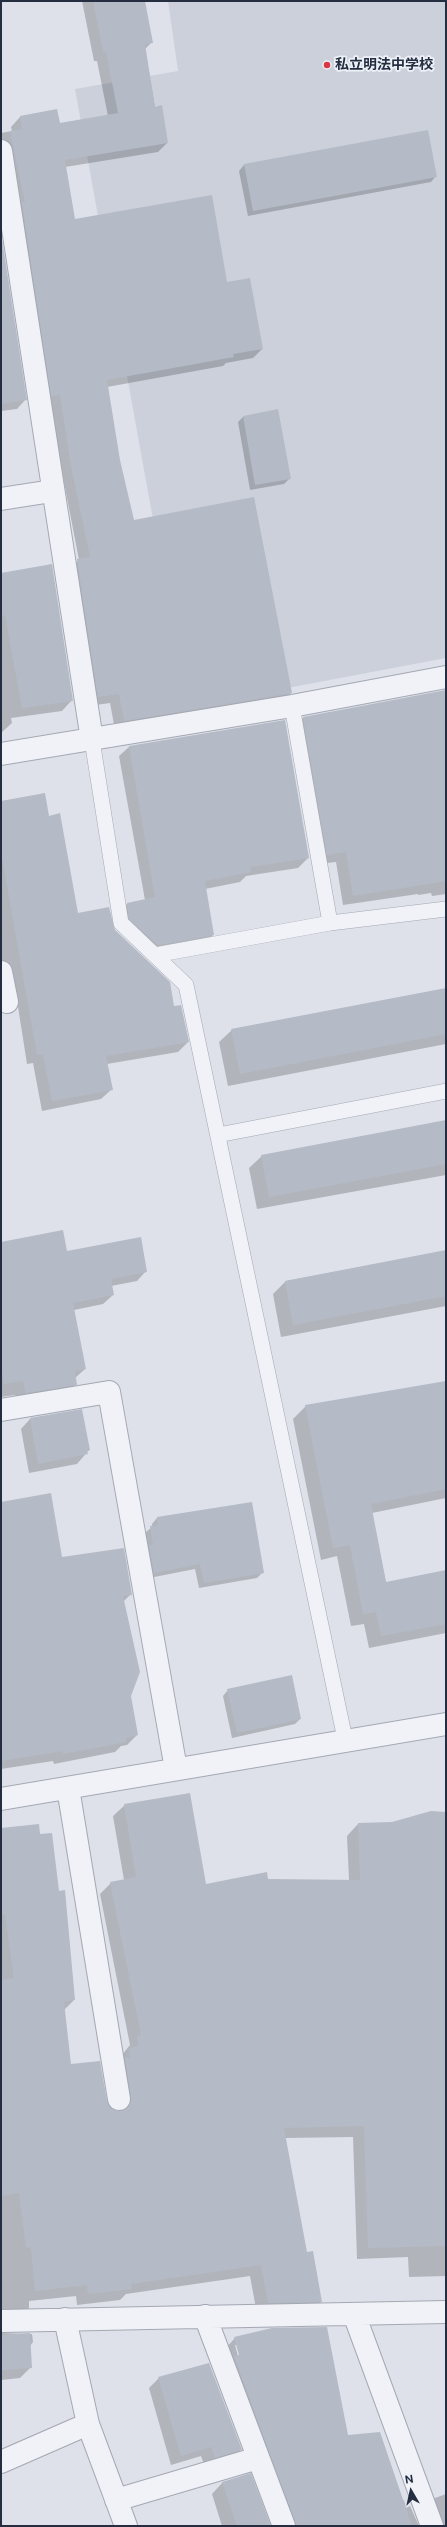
<!DOCTYPE html>
<html>
<head>
<meta charset="utf-8">
<style>
	body { margin:0 }
	#map { position:relative; width:447px; height:2527px; overflow:hidden; background:#dee1e9; font-family:"Public Sans",sans-serif }
	canvas { display:block }
	.frame { position:absolute; inset:0; border:2px solid #252e41; pointer-events:none }
	.north { position:absolute; left:391px; top:2471px; width:40px; height:40px; -webkit-text-stroke:3px #edf0f6; paint-order:stroke; rotate:351deg; font-size:11px; font-weight:700; line-height:16px; text-align:center; color:#252e41 }
	.north::after { content:''; display:block; margin:auto; width:14px; height:18px; background:#252e41; clip-path:polygon(50% 0,100% 100%,50% 72%,0 100%) }
</style>
</head>
<body>
<div id="map">
<canvas width="447" height="2527"></canvas>
<div class="frame"></div>
<div class="north">N</div>
</div>
<script>
const ctx = document.querySelector('canvas').getContext('2d');
ctx.lineJoin = 'round';
function paint(path, color) { ctx.fillStyle = color; ctx.fill(path, 'evenodd'); }
function strokePath(path, color, width, dash) { ctx.strokeStyle = color; ctx.lineWidth = width; ctx.lineCap = dash ? 'butt' : 'round'; ctx.setLineDash(dash || []); ctx.stroke(path); }
function write(font, color, halo, rows, align = 'center') {
  ctx.font = font + ' "Public Sans","Noto Sans JP",sans-serif'; ctx.lineWidth = 3.5; ctx.setLineDash([]); ctx.textBaseline = 'middle'; ctx.strokeStyle = halo; ctx.fillStyle = color; for (const [text, x, y, turn = 0] of rows) {
    ctx.save(); ctx.translate(x, y); ctx.rotate((+turn || 0) * Math.PI / 180); ctx.textAlign = isNaN(turn) ? turn : align; if (halo) ctx.strokeText(text, 0, 0); ctx.fillText(text, 0, 0); ctx.restore();
  }
}
const built = new Path2D(`
	M168,1H446V658L187,707L75,89L178,71Z`);
const shadow = new Path2D(`
	M82,1H144L152,42L145,49L155,108L167,143L158,152L65,167L74,220L227,283L262,349L253,358L226,363L223,366L107,387L119,460L133,522L291,693L281,702L115,730L110,703L89,706L68,570L79,560L1,154V133L12,131L11,127L20,117L59,124L108,116L97,61H94Z
	M427,131L436,176L431,182L248,216L239,171L244,165Z
	M1,239L26,399L17,409L1,411Z
	M277,411L290,478L284,484L250,490L238,422L243,417Z
	M1,574L72,700L62,711L11,718L12,723L1,733Z
	M446,691V894L432,896L431,893L418,895V894L343,905L336,862L318,864L294,727L303,718Z
	M129,747L308,858L298,868L246,876L240,882L205,889L213,935L203,945L147,955L118,914L127,904L145,900L119,756Z
	M1,802L48,817L77,915L114,930L173,1007L188,1042L178,1052L107,1064L112,1089L101,1099L42,1111L33,1063L27,1064L13,975L1,976Z
	M446,990V1044L228,1086L219,1042L232,1030Z
	M446,1122V1175L257,1209L249,1168L262,1156Z
	M1,1243L66,1252L146,1271L137,1281L111,1286L113,1295L103,1304L74,1310L85,1369L75,1378L76,1384L67,1394L16,1402L15,1395L1,1397Z
	M446,1251V1306L281,1337L273,1294L286,1281Z
	M446,1382V1498L372,1513L386,1583L446,1571V1633L369,1648L364,1624L351,1626L337,1556L321,1560L293,1419L306,1406Z
	M30,1419L89,1450L77,1464L29,1473L21,1429Z
	M1,1503L61,1558L131,1594L123,1602L130,1695L137,1735L127,1745L121,1746L115,1752L54,1764L53,1761L1,1769Z
	M157,1518L262,1573L257,1578L199,1588L195,1569L149,1578L145,1533L152,1527V1524Z
	M228,1690L300,1719L295,1724L232,1738L223,1696Z
	M125,1805L205,1885L267,1880H349L347,1836L358,1824L392,1823L446,1815V2276L409,2277L408,2257L357,2259L353,2137L285,2138L306,2253L321,2302L310,2313L257,2314L250,2276L126,2294L120,2300L77,2305L76,2296L29,2301V2308L18,2319L1,2320V1829L40,1836L58,1892L74,2000L64,2010L70,2066L106,2102L109,2108L120,2112L118,2060L130,2045L100,1894L111,1883L124,1880L113,1816Z
	M1,2333L32,2334L33,2342L30,2346L31,2367L20,2378L1,2380Z
	M235,2338L347,2436L402,2501L404,2500L406,2508L410,2506L419,2526H281L224,2350ZM235,2345H237L241,2360H239Z
	M159,2378L241,2449L231,2459L205,2467L201,2456L171,2465L149,2388Z
	M223,2482L271,2526H222L212,2494Z
	M446,2494V2526H429L424,2509L435,2498Z`);
const building = new Path2D(`
	M93,1H145L153,43L145,44L155,107L162,105L168,143L65,160L75,219L212,195L227,282L250,278L263,349L233,354L234,357L107,380L120,460L134,520L254,497L292,693L124,721L119,694L98,697L77,559L90,557L71,466L60,395L51,396L22,202H25L10,131L22,129L20,116L57,109L60,123L118,113L106,52H103Z
	M428,130L437,177L253,211L244,164Z
	M1,233L27,400L1,404Z
	M278,409L291,479L255,485L243,416Z
	M52,564L73,701L22,708L5,615L1,616V573Z
	M446,690V881L353,896L346,852L327,855L303,717Z
	M285,720L309,858L250,867L251,872L205,881L214,935L158,945L129,919L127,903L155,897L129,746Z
	M45,793L49,816L60,813L78,913L109,907L115,930L170,982L174,1006L181,1005L189,1042L106,1056L113,1090L52,1101L43,1054L37,1055L1,852V801Z
	M446,988V1034L240,1074L231,1029Z
	M446,1120V1164L269,1197L261,1155Z
	M63,1230L67,1251L141,1237L147,1272L111,1279L114,1295L73,1303L86,1369L75,1371L77,1385L26,1393L23,1381L4,1384L1,1365V1242Z
	M446,1250V1296L293,1325L285,1281Z
	M446,1381V1489L371,1504L386,1582L446,1570V1624L381,1636L376,1612L363,1614L350,1545L333,1548L305,1405Z
	M82,1409L90,1450L87,1451L88,1454L38,1464L30,1418Z
	M51,1493L62,1557L124,1548L132,1595L123,1596L140,1672L131,1696L138,1735L126,1738V1742L63,1754V1751L1,1761V1502Z
	M252,1502L264,1573L204,1583L200,1564L154,1573L149,1545H153L150,1526L158,1525L157,1517Z
	M292,1675L301,1719L237,1733L227,1689Z
	M190,1793L206,1884L267,1872L268,1879L360,1880L358,1823L392,1822L431,1811L446,1812V2246L368,2248L364,2126L284,2128L307,2252L313,2251L322,2302L268,2303L261,2265L131,2284L132,2289L88,2294L87,2285L35,2291L31,2247L26,2248L19,2193L1,2196V1980L14,1978L5,1915H1V1828L39,1824L40,1834L52,1833L59,1891L65,1890L75,2000L64,2002L71,2064L100,2061L107,2101L114,2111H121L127,2108L131,2097L125,2058L130,2057L129,2048L138,2046L137,2036L141,2035L110,1882L136,1877L124,1804Z
	M327,2327L348,2435L380,2432L412,2526H296L234,2356L239,2355L234,2337L272,2328Z
	M30,2333L32,2368L1,2370V2335Z
	M209,2363L242,2450L215,2458L211,2447L181,2456L158,2377Z
	M251,2473L271,2526H237L222,2482Z`);
const lane = new Path2D(`
	M292,706L330,923
	M92,740L121,923L186,985L345,1739
	M155,955L330,923L446,909
	M218,1135L446,1091`);
const street = new Path2D(`
	M1,151L92,740
	M1,499L52,491
	M1,754L292,706L446,677
	M1,972L7,1002
	M1,1410L109,1392L176,1769
	M68,1788L119,2099
	M1,1799L446,1724
	M354,2314L432,2526
	M205,2316L284,2526
	M65,2319L88,2424L126,2526
	M1,2321L446,2312
	M1,2462L88,2424
	M116,2500L258,2458`);
const markers = [
	[327,65,4,"#da3644"]
];
const poiNames = [
	["私立明法中学校",335,65]
];
paint(built, '#cbd0db');
paint(shadow, '#0003');
paint(building, '#b4bac6');
strokePath(lane, '#a3a8b3', 16);
strokePath(street, '#a3a8b3', 24);
strokePath(lane, '#f1f2f7', 15);
strokePath(street, '#f1f2f7', 22);
for (const [x, y, r, color] of markers) { const dot = new Path2D(); dot.arc(x, y, r, 0, 2 * Math.PI); ctx.fillStyle = color; ctx.fill(dot); strokePath(dot, '#edf0f6', 1.5); }
write('bold 14px', '#252e41', '#edf0f6', poiNames, 'left');
</script>
</body>
</html>
